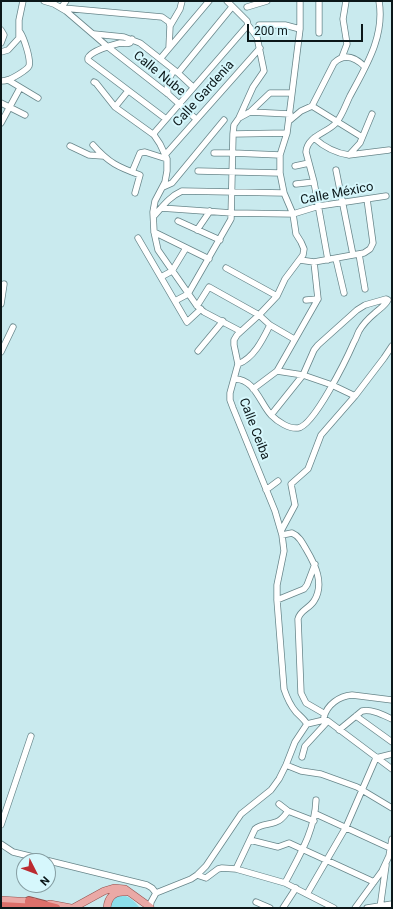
<!DOCTYPE html>
<html>
<head>
<meta charset="utf-8">
<style>
	body { margin:0 }
	#map { position:relative; width:393px; height:909px; overflow:hidden; background:#c9eaee; font-family:Roboto,sans-serif }
	canvas { display:block }
	.frame { position:absolute; inset:0; border:2px solid #0b1719; pointer-events:none }
	.north { position:absolute; left:16px; top:853px; width:40px; height:40px; box-sizing:border-box; background:#d6f7fc; border:1px solid #859da1; border-radius:50%; rotate:132deg; font-size:11px; font-weight:700; line-height:16px; text-align:center; color:#0b1719 }
	.north::after { content:''; display:block; margin:auto; width:14px; height:18px; background:#bb2b31; clip-path:polygon(50% 0,100% 100%,50% 72%,0 100%) }
	.scale { position:absolute; left:247px; top:24px; width:116px; height:18px; box-sizing:border-box; border:2px solid #0b1719; border-top:0; padding-left:5px; font-size:12px; line-height:14px; white-space:nowrap; color:#0b1719; -webkit-text-stroke:3px #d6f7fc; paint-order:stroke }
</style>
</head>
<body>
<div id="map">
<canvas width="393" height="909"></canvas>
<div class="frame"></div>
<div class="north">N</div>
<div class="scale">200 m</div>
</div>
<script>
const ctx = document.querySelector('canvas').getContext('2d');
ctx.lineJoin = 'round';
function paint(path, color) { ctx.fillStyle = color; ctx.fill(path, 'evenodd'); }
function strokePath(path, color, width, dash) { ctx.strokeStyle = color; ctx.lineWidth = width; ctx.lineCap = dash ? 'butt' : 'round'; ctx.setLineDash(dash || []); ctx.stroke(path); }
function write(font, color, halo, rows, align = 'center') {
  ctx.font = font + ' Roboto,sans-serif'; ctx.lineWidth = 4; ctx.setLineDash([]); ctx.textBaseline = 'middle'; ctx.strokeStyle = halo; ctx.fillStyle = color; for (const [text, x, y, turn = 0] of rows) {
    ctx.save(); ctx.translate(x, y); ctx.rotate((+turn || 0) * Math.PI / 180); ctx.textAlign = isNaN(turn) ? turn : align; if (halo) ctx.strokeText(text, 0, 0); ctx.fillText(text, 0, 0); ctx.restore();
  }
}
const green = new Path2D(`
	M119,895C129,895 134,901 140,908H110L112,900Z`);
const minor = new Path2D(`
	M44,1L54,4L66,11L108,47L168,94L196,119
	M300,1V29L287,133L280,155V173L284,193L293,214L296,234L301,242L304,249L303,255L285,279L277,296L259,315L237,335L234,340V345L238,364L230,393V400L233,408L275,511L282,535L284,551L277,585V600L284,689C287,698 290,705 296,712C300,716 304,719 307,724
	M319,1V33
	M247,7L267,1
	M61,8L66,1
	M63,8L162,17L169,22L170,26
	M259,25H285L300,29
	M1,30L4,35L1,43
	M94,34L124,37L140,43L178,73L193,87
	M132,39L130,43C127,44 123,43 120,43C112,45 91,51 88,58V60L166,119
	M169,48L170,26L180,9L182,1
	M1,52L8,50L19,38V20L23,1
	M342,57L347,44L343,19L346,1
	M160,59L209,1
	M178,73L232,7
	M8,80L38,98
	M1,81C3,81 5,81 7,80C12,79 27,70 29,66C31,59 24,38 20,32
	M94,82L96,83L115,107L154,135L160,144L167,159V171L165,182L155,201L153,212L154,232L158,250L197,306L204,312L240,331
	M168,94L167,82L174,70
	M1,103L25,115
	M312,106L362,137
	M115,107L128,91
	M250,112L290,114
	M239,118L253,87L264,71L257,37L248,25
	M289,121L301,111L312,106L334,63C345,52 356,58 365,67
	M1,123L20,88
	M233,134L287,133
	M154,135L155,132L248,25L247,21L227,1
	M314,138C324,147 335,153 349,155L389,150
	M93,145C109,163 118,167 140,175L135,193
	M70,146L89,155L103,156
	M214,153H233L280,155
	M165,155L260,48
	M349,155L360,143L372,114
	M295,166L309,163
	M336,170L353,255
	M198,171L280,173
	M132,172L140,153L145,152L167,159
	M296,184L314,182
	M163,187L172,183L224,120
	M161,208L232,213L293,214L319,206L386,196
	M154,216C163,206 169,197 182,191L284,193
	M178,221L220,240
	M197,230L210,211
	M154,232L209,259
	M138,238L187,322L201,309
	M359,254L365,289
	M336,259L344,293
	M300,260L314,262L364,253L370,249L373,243L367,199
	M328,260L314,182L306,152C307,136 327,133 336,123C342,116 346,104 350,96C366,66 385,36 379,1
	M314,262L318,299
	M226,268L277,296
	M161,277L172,271L186,248
	M306,300L318,299
	M175,301L188,294L231,219L233,134L234,125L239,118L250,112L270,93H292
	M1,304L4,284
	M197,306L209,287L259,315L270,325L294,339
	M198,351L223,321
	M1,352L13,327
	M238,364C254,358 263,339 270,325
	M277,371L303,375L332,385L355,396
	M234,379C254,378 260,403 271,415C278,422 289,429 298,428C314,426 347,358 354,342C356,339 357,335 359,331C363,324 369,318 375,313C379,309 385,306 388,300
	M253,389L277,371L318,299
	M271,415L303,375L314,350L318,345L357,310L365,305L386,299L388,300
	M266,490L278,481
	M281,531L295,505L291,484L308,469L321,435L355,396L384,358L392,346
	M282,535L292,533C299,536 302,542 306,549C315,564 325,584 314,601C309,609 300,610 298,619L301,693L306,703L325,714
	M277,600L304,589L307,585L315,564
	M356,716L392,742
	M324,717C327,705 339,696 352,695L392,700
	M307,724L324,720L328,721L392,769
	M339,730L362,711C372,709 383,715 392,719
	M302,757L305,746L328,721
	M286,765L301,771L321,774L357,787L392,808
	M279,804L288,811L314,821
	M316,814L390,848
	M1,825L31,736
	M250,840L278,847L289,843L374,882
	M1,844L13,852L147,885L152,888L156,893
	M236,869L255,829C261,824 269,825 276,822C282,820 285,815 288,811
	M197,875L206,878L218,869L222,868L236,869L285,883L334,908
	M285,883C299,856 315,831 316,800
	M307,894L346,827L376,758L392,754
	M256,902L270,908
	M150,908L151,902L156,893L191,879L197,875L206,866L241,814L271,790L279,779L286,765L295,742L307,724
	M283,908L296,888
	M355,908L382,871L389,856L392,839
	M367,908L392,904
	M380,908L386,865`);
const major = new Path2D(`
	M1,900L34,902
	M50,904L71,908
	M73,908L104,891L114,888L125,889L150,907
	M107,908C108,897 114,891 125,892`);
const highway = new Path2D(`
	M29,901L56,908
	M1,906L37,908`);
const streetNames = [
	["Calle Nube",159,74,39],
	["Calle Gardenia",204,94,-48],
	["Calle México",337,194,-11],
	["Calle Ceiba",254,429,69]
];
paint(green, '#8cdeea');
strokePath(minor, '#68868a', 7);
strokePath(major, '#93514e', 8);
strokePath(highway, '#93514e', 10);
strokePath(minor, '#fff', 5.5);
strokePath(major, '#eaa9a6', 7);
strokePath(highway, '#dc706b', 8);
write('13px', '#0b1719', '#d6f7fc', streetNames);
</script>
</body>
</html>
